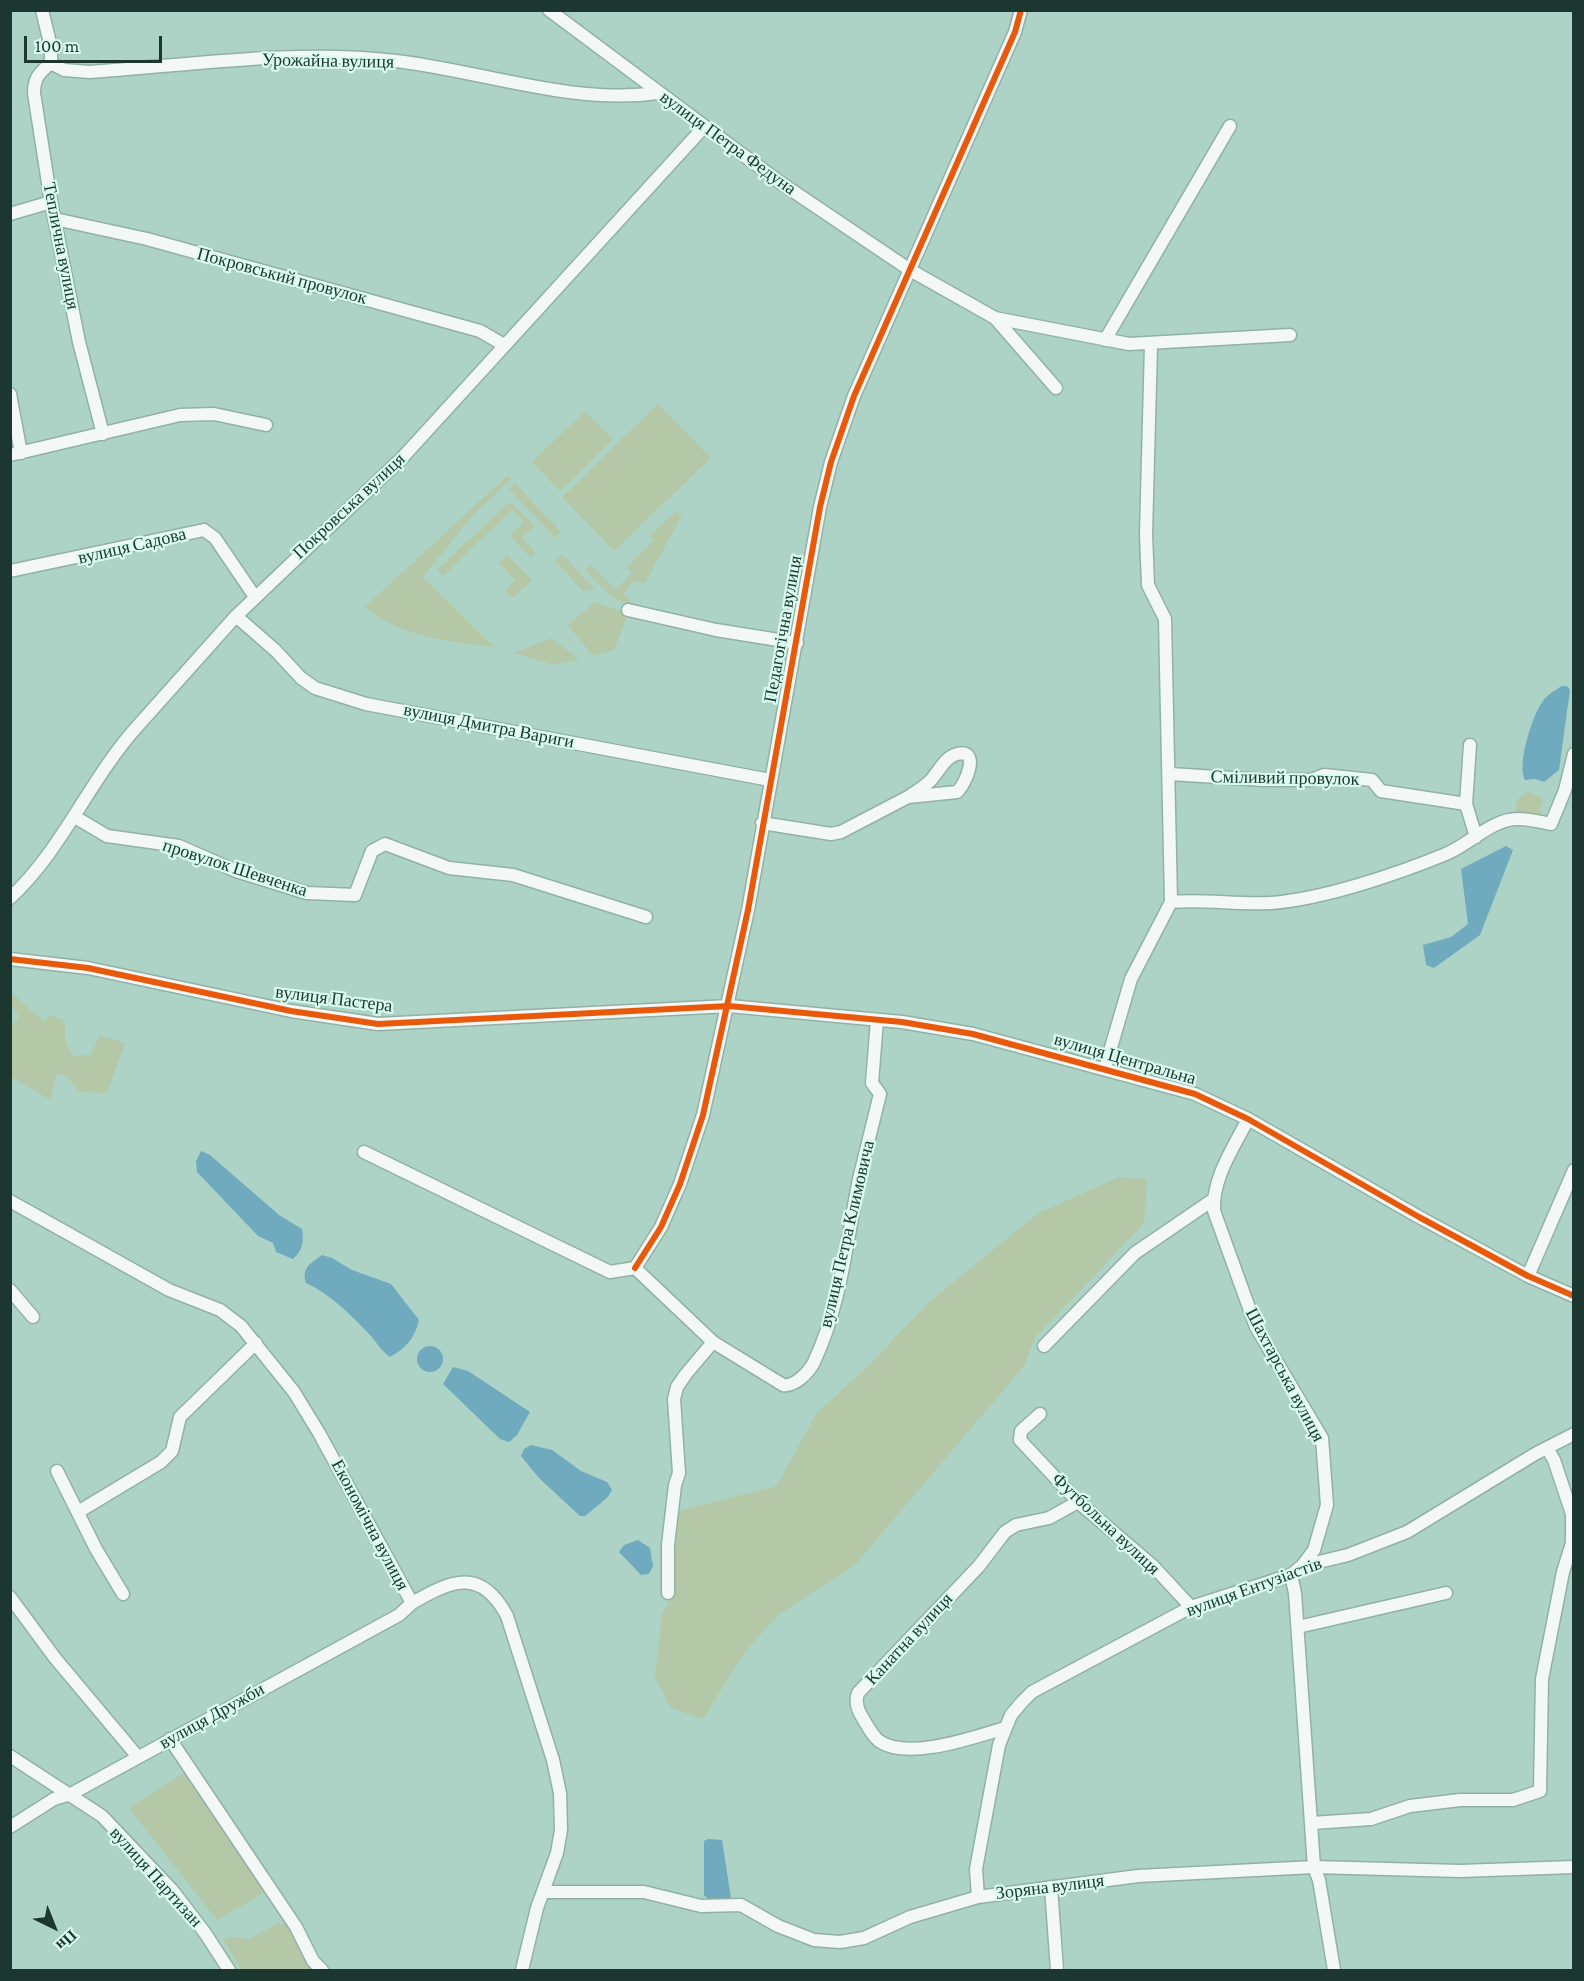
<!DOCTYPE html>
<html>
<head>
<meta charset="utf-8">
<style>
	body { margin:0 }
	#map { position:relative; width:1584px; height:1981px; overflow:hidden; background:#add3c6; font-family:"Crimson Pro",serif }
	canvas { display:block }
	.frame { position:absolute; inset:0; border:12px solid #1b372f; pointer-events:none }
	.north { position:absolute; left:24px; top:1897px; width:60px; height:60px; -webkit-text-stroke:4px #dafbef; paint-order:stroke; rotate:137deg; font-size:16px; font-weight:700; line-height:24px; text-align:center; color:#1b372f }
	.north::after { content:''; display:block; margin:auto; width:21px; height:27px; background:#1b372f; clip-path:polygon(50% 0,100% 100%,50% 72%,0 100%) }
	.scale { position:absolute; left:24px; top:36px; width:138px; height:27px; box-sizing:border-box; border:3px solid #1b372f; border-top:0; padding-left:8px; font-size:18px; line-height:21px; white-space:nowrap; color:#1b372f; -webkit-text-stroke:4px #dafbef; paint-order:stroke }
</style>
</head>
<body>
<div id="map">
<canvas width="1584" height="1981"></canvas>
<div class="frame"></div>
<div class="north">Пн</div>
<div class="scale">100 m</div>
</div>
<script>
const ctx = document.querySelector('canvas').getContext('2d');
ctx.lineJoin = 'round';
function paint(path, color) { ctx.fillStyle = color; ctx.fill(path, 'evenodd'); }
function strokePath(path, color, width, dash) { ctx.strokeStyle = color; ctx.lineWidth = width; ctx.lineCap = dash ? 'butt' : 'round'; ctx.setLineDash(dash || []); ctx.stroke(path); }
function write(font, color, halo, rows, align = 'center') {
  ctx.font = font + ' "Crimson Pro",serif'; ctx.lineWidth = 4.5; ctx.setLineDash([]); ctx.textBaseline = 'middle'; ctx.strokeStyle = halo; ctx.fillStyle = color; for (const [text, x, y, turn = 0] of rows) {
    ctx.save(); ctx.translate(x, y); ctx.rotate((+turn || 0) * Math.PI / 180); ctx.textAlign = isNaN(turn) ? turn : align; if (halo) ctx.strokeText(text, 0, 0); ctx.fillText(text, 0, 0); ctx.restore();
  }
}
const green = new Path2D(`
	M658,404L711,458L614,551L562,497Z
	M585,411L613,440L560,491L532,462Z
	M507,476L511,479L473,515L423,577L494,647C447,641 403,638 365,607Z
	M515,483L561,532L555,538L509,489Z
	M512,503L535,526L522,538L536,553L531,558L510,536L524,522L512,510L443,576L437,570L507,504Z
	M676,511L682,515L645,583L632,581L624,594L632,603L631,606L613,598L585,570L591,565L615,590L632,573L626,567L654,541L650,536Z
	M562,554L595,589L583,591L555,561Z
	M507,555L532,580L513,598L505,590L515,580L499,563Z
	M595,602L628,614L614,650L593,656L568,625Z
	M551,638L579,659L554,665L514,653Z
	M1528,792L1539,796L1543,801L1540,808L1543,818L1515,814L1517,800Z
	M10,991L44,1022L49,1015L65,1021V1040L73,1056L90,1055L100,1036L125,1043L107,1093L79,1092L67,1076L56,1073L51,1100L11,1077V1027L19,1017L11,1003Z
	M1119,1177L1147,1179L1144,1223L1035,1338L1024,1366L854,1566L778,1615L744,1653L703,1719L671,1708L655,1677L662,1615L672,1596L679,1511L777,1486L816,1414L869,1365L928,1303L1037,1214Z
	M187,1771L267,1891L217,1920L129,1808Z
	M277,1923L290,1926L317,1970H242L223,1940L229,1937L250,1939Z`);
const water = new Path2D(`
	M1562,686H1567L1570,690L1559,770L1544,782L1535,779L1525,780C1517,766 1531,719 1541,704C1546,695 1554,691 1562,686Z
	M1506,846L1513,850L1480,935L1434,968L1426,965L1423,945L1451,937L1468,924L1461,869Z
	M201,1151L210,1155L279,1215L302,1229C304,1241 303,1250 293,1259L276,1252L273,1243L258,1236L197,1172L196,1161Z
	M322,1255L332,1258L352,1270L391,1284L419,1320C415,1338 406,1348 390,1357C381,1351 376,1341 368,1333C350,1314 330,1294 306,1283C301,1268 311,1263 322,1255Z
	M417 1359a13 13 0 1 1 26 0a13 13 0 1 1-26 0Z
	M453,1367L468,1371L530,1412L517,1435L509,1442L500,1439L443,1384Z
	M531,1445L552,1450L581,1471L607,1482L612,1490L607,1498L585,1516H580L539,1478L521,1456L524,1449Z
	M638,1540L650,1548L653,1566L649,1574L641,1575L619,1552L624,1545Z
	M708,1839L722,1840L731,1898L708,1899L704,1895V1841Z`);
const minor = new Path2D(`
	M42,10L51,47V63L64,70L90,72C190,65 296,49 396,61C482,71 571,105 658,93
	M549,10L778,181L910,270L995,318L1129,344L1290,335
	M51,63C39,73 34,78 34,93L51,202L79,342L103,434
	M10,214L51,202
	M55,219L147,239L480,331L504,345
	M995,318L1056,388
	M1105,340L1230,126
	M1151,345L1146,534L1148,585L1165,619L1171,902
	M10,394L21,453
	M10,455L180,415L214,414L266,425
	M10,571L204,530L215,538L255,597
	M628,610L716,630L797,643
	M236,616L276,651L301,678L315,688L366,704L770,780
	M1470,745L1466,804L1476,837
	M1170,774L1264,780H1311L1324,775L1372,780L1381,791L1466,804
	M75,817L107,836L179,846L236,871L307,893L355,895L372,851L385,844L449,868L513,875L646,917
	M762,823L831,834L841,832L908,797L957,792C966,784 981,748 957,754C945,757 939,771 931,780C924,787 916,792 908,797
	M10,898C62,850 89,781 135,729L236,616L403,457L704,127
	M10,959L88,968L291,1011L378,1024L729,1006L902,1022L973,1034L1195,1094L1248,1119L1419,1217L1528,1276L1574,1296
	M1105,1068L1131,979L1171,902C1204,899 1238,905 1271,903C1324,899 1397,874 1446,854C1470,844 1493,818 1519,819C1530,819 1541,822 1551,824L1565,790L1574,754
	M1248,1119C1234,1147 1212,1178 1214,1211L1256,1327L1322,1438L1327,1505L1314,1550L1302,1566
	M364,1152L610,1272L635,1268L713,1342L783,1385C795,1387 809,1372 814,1362C841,1305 847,1239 859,1179C866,1150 873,1122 880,1094L872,1083L877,1020
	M10,1201L169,1290L220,1310L241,1326L294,1392L319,1433L412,1603C452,1580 481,1567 507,1616L553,1760L560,1793L561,1830L557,1853L537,1908L522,1970
	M635,1268L661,1227L680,1184L703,1115L748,910L820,507L831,462L854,396L1015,32L1021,10
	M1528,1276L1574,1170
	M10,1290L33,1317
	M1044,1346L1135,1253L1214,1199
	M1040,1414L1021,1431L1020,1440L1078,1502L1153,1566L1191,1607
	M57,1471L96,1549L123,1594
	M78,1512L161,1462L172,1451L180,1417L256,1343
	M1291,1575L1295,1593L1314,1867L1319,1880L1334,1970
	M668,1593V1545L675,1485L679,1473L674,1399L677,1387L686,1374L713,1342
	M10,1597L55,1658L138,1757
	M1298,1627L1446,1593
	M1005,1728C974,1737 908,1761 879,1741C873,1736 869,1729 865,1722C859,1712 854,1704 858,1693L979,1566L1005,1532L1016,1525L1049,1518L1078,1502
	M170,1739L296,1927L313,1961L322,1970
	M10,1756L102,1816L172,1890L205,1933L229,1970
	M1312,1823L1371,1819L1410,1806L1460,1800H1513L1540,1791L1542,1679L1563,1572L1572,1543V1514L1554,1460L1547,1448
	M10,1827L54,1799L71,1794L399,1615L412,1603
	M1051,1887L1057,1970
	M544,1892H644L701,1906L741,1905L778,1926L814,1940L840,1942L864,1938L910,1917L978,1897L1138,1876L1314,1867L1460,1871L1574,1867
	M978,1897L976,1869L999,1745L1011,1715L1022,1702L1032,1692L1191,1607L1291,1575L1302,1566L1348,1555L1407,1532L1535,1454L1574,1434`);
const cycleway = new Path2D(`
	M10,959L88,968L291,1011L378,1024L729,1006L902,1022L973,1034L1195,1094L1248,1119L1419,1217L1528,1276L1574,1296
	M635,1268L661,1227L680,1184L703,1115L748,910L820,507L831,462L854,396L1015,32L1021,10`);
const streetNames = [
	["Урожайна вулиця",328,61,1],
	["вулиця Петра Федуна",728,143,36],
	["Теплична вулиця",61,246,79],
	["Покровський провулок",282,276,15],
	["Покровська вулиця",349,506,-43],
	["вулиця Садова",132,546,-13],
	["Педагогічна вулиця",783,629,-80],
	["вулиця Дмитра Вариги",489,726,11],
	["Сміливий провулок",1285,778,1],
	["провулок Шевченка",235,868,18],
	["вулиця Пастера",334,999,7],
	["вулиця Центральна",1125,1059,16],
	["вулиця Петра Климовича",847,1234,-77],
	["Шахтарська вулиця",1285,1375,62],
	["Футбольна вулиця",1106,1524,43],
	["Економічна вулиця",370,1525,62],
	["вулиця Ентузіастів",1254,1587,-20],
	["Канатна вулиця",909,1639,-47],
	["вулиця Дружби",212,1716,-29],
	["вулиця Партизан",156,1877,48],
	["Зоряна вулиця",1050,1887,-7]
];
paint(green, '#b4c7a6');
paint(water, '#6faabe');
strokePath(minor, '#92b1a6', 15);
strokePath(minor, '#f3f8f6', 12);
strokePath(cycleway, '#e8590c', 6);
write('18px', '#1b372f', '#dafbef', streetNames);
</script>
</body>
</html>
